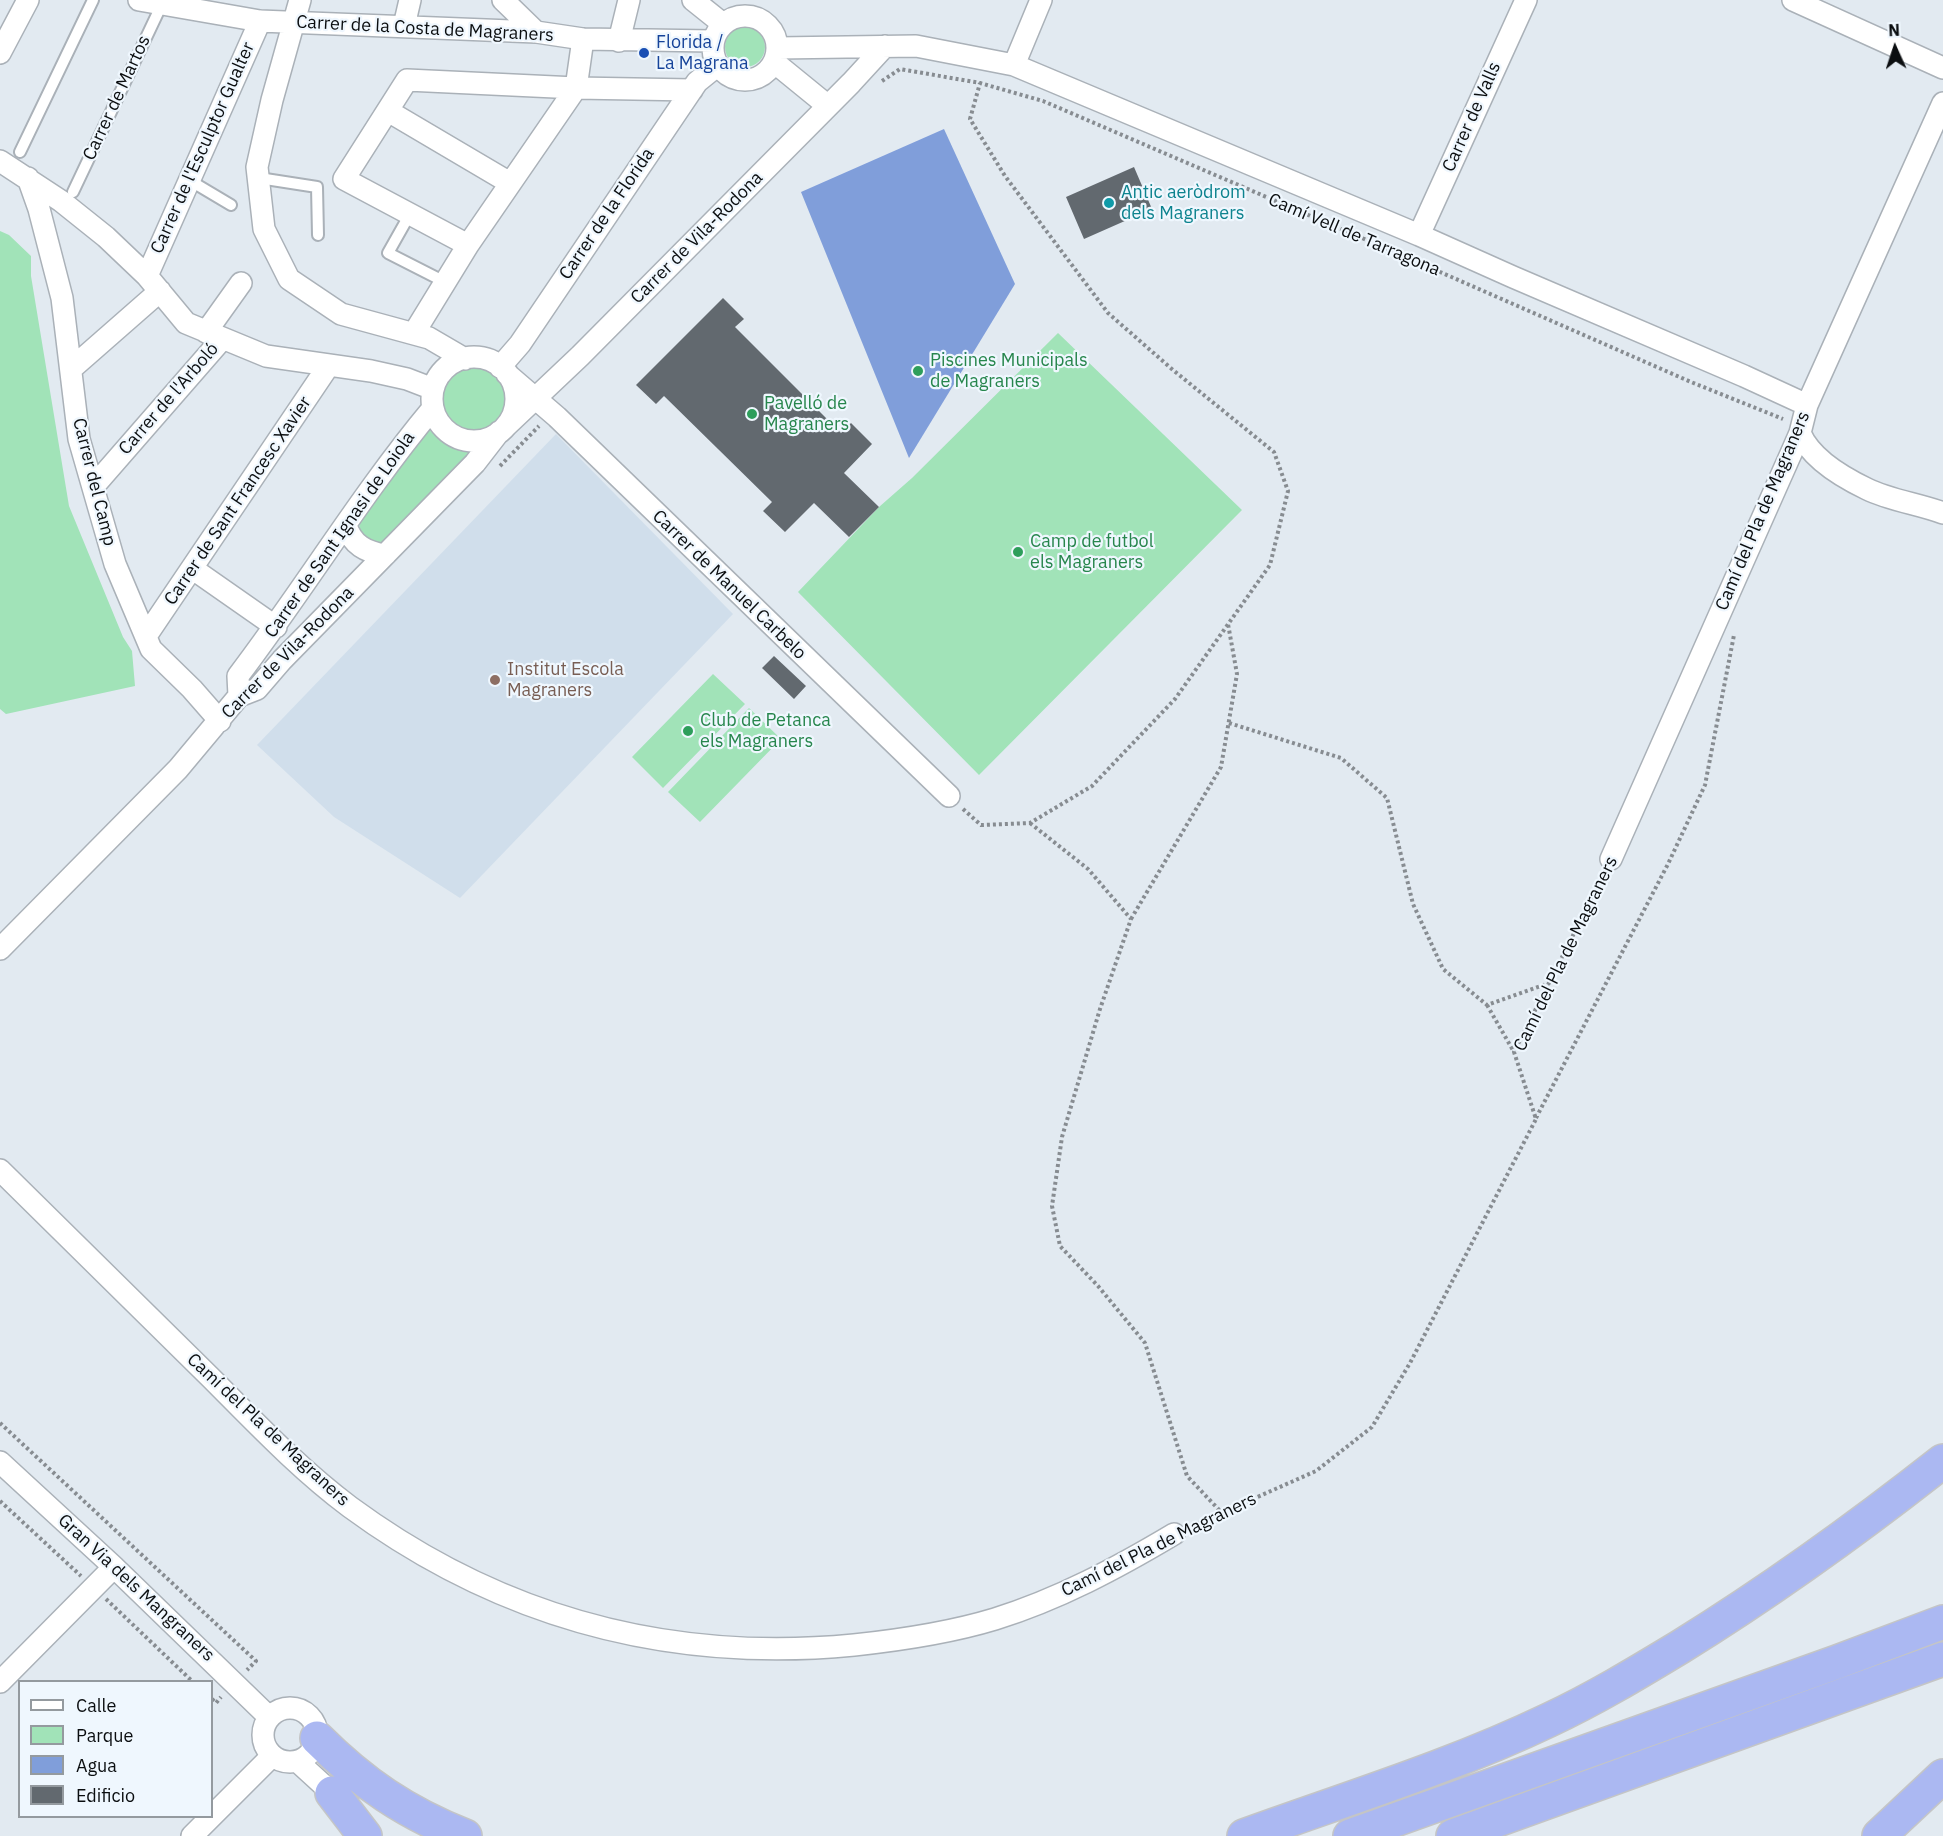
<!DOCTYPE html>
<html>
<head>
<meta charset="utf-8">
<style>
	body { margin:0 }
	#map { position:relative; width:1943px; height:1836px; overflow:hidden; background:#e2eaf1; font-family:"IBM Plex Sans",sans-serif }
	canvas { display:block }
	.legend { position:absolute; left:18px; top:1680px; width:195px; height:138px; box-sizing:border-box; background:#eff7fe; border:2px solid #949a9f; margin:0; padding:8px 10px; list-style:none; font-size:18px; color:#0b0e10 }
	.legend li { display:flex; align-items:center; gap:12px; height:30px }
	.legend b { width:30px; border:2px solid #949a9f }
	.north { position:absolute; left:1865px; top:18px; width:60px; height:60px; -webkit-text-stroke:4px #eff7fe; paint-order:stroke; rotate:357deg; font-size:16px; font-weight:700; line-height:24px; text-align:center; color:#0b0e10 }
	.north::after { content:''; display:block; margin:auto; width:21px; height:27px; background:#0b0e10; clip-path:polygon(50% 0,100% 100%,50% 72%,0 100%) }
</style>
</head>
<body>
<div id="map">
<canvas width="1943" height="1836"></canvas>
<ul class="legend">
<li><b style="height:8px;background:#fff"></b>Calle</li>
<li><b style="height:16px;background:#a1e3b8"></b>Parque</li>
<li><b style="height:16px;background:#809eda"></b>Agua</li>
<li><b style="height:16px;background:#62696f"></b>Edificio</li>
</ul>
<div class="north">N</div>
</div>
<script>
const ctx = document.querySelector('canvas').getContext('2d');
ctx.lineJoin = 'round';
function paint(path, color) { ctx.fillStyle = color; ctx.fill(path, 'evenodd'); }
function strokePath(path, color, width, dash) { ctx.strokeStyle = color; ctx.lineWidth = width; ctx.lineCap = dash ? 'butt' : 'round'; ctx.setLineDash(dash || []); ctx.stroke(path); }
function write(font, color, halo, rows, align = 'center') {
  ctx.font = font + ' "IBM Plex Sans",sans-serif'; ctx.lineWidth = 4.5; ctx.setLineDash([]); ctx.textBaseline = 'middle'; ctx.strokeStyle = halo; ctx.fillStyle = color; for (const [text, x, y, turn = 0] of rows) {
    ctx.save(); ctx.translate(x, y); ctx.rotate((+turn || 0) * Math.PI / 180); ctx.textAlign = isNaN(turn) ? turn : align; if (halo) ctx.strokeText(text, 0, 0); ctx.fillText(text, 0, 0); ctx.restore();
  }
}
const built = new Path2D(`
	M556,434L733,614L460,898L334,817L257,745Z`);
const green = new Path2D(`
	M725 47a20 20 0 1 1 40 0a20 20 0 1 1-40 0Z
	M0,231L9,235L31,256V276L69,506L123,637L132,651L135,686L6,714L0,709Z
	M1058,333L1242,510L979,775L798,592L879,507L912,478Z
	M443 399a31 31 0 1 1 62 0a31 31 0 1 1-62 0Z
	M427,427C440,442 452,451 472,452L384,543L379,545L360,534L359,521Z
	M713,674L745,704L663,788L632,757Z
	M749,708L781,739L700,822L668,792Z`);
const water = new Path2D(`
	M944,129L1015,284L909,458L801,192Z`);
const building = new Path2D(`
	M1134,167L1152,209L1084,239L1066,197Z
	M723,298L744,319L735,327L841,433L851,423L872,444L844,473L879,507L849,537L814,503L785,532L763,511L772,502L664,396L656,404L636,385Z
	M774,656L806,686L794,699L762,668Z`);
const path = new Path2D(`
	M882,81L900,69L980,83L1043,101L1399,254L1691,382L1783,419
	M500,466L539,426
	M1229,723L1341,758L1387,798L1413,904L1443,969L1487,1005L1549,983
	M963,809L981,825L1030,823L1092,786L1175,699L1270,565L1288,491L1274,452L1173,370L1108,313L1005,176L970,119L980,83
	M1030,823L1088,869L1131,919L1100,1009L1062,1137L1052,1206L1060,1246L1098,1286L1145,1343L1187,1476L1222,1513
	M1131,919L1221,767L1237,674L1228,624
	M1487,1005L1514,1052
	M1536,1118L1668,864L1705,785L1734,635
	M0,1423L256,1661L247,1670
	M0,1501L81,1576
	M1192,1526L1316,1471L1372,1427L1410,1363L1536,1119L1514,1052L1603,876
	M106,1599L193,1682
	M212,1699L216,1703L221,1697`);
const lane = new Path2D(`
	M20,152L93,0
	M259,178L317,187L318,235
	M189,180L231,205
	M73,192L162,4
	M410,214L388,253L445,282`);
const street = new Path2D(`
	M139,0L260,21L536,32L583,39L713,41
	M300,0L272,100L257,167L264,229L289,279L341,314L429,338L465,359
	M503,0L536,32
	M693,0L723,24
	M1793,0L1943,68
	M713 48a32 32 0 1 1 64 0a32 32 0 1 1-64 0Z
	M404,26L410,0
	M619,41L629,0
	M778,48L916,46L1014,65L1419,235L1513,277L1744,376L1807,405
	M0,53L28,0
	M774,62L828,106
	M1014,65L1041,0
	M388,111L510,183
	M0,161L61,201L106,237L147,276L186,323L266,356L371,371L407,379L433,389
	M28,178L39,209L62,298L79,439L115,564L151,649L192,689L220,721
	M1419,235L1526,0
	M468,245L344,179L407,80L576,88L692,90
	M147,276L260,21
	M206,332L241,283
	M414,333L468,245L576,88L583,39
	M432 399a42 42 0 1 1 84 0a42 42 0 1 1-84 0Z
	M500,367L520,344L697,82L718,65
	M71,369L160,291
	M507,374L557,417L949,796
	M506,426L580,356L851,83L885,46
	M1800,433C1811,459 1842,477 1867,489C1889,500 1919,504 1943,513
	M93,487L222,339
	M346,525C352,545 366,552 385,555
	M193,569L276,627
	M146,636L329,365
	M239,696L238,676C305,588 362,493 433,408
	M1611,859L1793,449L1800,433L1807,405L1943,103
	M0,949L178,769L239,696L257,689L282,660L475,463L499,432
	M0,1170C70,1239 140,1308 210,1377C255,1422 299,1469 350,1507C501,1618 668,1663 854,1645C901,1640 949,1633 995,1619C1059,1599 1117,1568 1174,1534
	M0,1462L114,1567L269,1717
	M0,1682L114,1567
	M263 1735a27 27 0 1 1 54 0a27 27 0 1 1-54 0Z
	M297,1761L332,1793L336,1804
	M192,1836L272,1756`);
const highway = new Path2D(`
	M317,1738C362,1783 406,1813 465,1836
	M332,1793L365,1836
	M1244,1836C1346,1799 1451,1767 1549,1720C1594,1699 1637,1673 1680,1647C1772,1590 1858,1528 1943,1461
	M1350,1836L1837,1662L1943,1622
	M1453,1836L1943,1659
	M1879,1836L1943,1776`);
const markers = [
	[644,53,6,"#1a4fb4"],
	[1109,203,6,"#0f9aa8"],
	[918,371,6,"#2e9e5b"],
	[752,414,6,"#2e9e5b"],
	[1018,552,6,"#2e9e5b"],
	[495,680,6,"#8d6e63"],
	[688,731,6,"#2e9e5b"]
];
const streetNames = [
	["Carrer de la Costa de Magraners",425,29,3],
	["Carrer de Martos",117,98,-65],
	["Carrer de Valls",1472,117,-66],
	["Carrer de l'Esculptor Gualter",203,148,-66],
	["Carrer de la Florida",607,214,-56],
	["Camí Vell de Tarragona",1354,235,23],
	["Carrer de Vila-Rodona",697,238,-45],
	["Carrer de l'Arboló",169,399,-49],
	["Carrer del Camp",94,482,76],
	["Carrer de Sant Francesc Xavier",238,501,-56],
	["Camí del Pla de Magraners",1763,511,-67],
	["Carrer de Sant Ignasi de Loiola",340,535,-55],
	["Carrer de Manuel Carbelo",729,585,44],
	["Carrer de Vila-Rodona",288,653,-45],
	["Camí del Pla de Magraners",1566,954,-64],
	["Camí del Pla de Magraners",268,1430,43],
	["Camí del Pla de Magraners",1159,1545,-26],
	["Gran Via dels Mangraners",136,1588,43]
];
const transitNames = [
	["Florida /",656,43],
	["La Magrana",656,64]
];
const cultureNames = [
	["Antic aeròdrom",1121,193],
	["dels Magraners",1121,214]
];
const leisureNames = [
	["Piscines Municipals",930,361],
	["de Magraners",930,382],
	["Pavelló de",764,404],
	["Magraners",764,425],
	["Camp de futbol",1030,542],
	["els Magraners",1030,563],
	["Club de Petanca",700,721],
	["els Magraners",700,742]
];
const educationNames = [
	["Institut Escola",507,670],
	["Magraners",507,691]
];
paint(built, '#d0deeb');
paint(green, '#a1e3b8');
paint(water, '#809eda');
paint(building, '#62696f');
strokePath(lane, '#aab1b8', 14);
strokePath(street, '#aab1b8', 24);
strokePath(highway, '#c4c5c6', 36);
strokePath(path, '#878c91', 4, [3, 3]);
strokePath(lane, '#fff', 10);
strokePath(street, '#fff', 21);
strokePath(highway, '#abb8f2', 33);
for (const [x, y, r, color] of markers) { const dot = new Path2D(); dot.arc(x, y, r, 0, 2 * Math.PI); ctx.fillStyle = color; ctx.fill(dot); strokePath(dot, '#eff7fe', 2); }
write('18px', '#0b0e10', '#eff7fe', streetNames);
write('18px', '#164399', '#eff7fe', transitNames, 'left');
write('18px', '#0d838f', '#eff7fe', cultureNames, 'left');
write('18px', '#27864d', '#eff7fe', leisureNames, 'left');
write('18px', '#785e54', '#eff7fe', educationNames, 'left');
</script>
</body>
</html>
